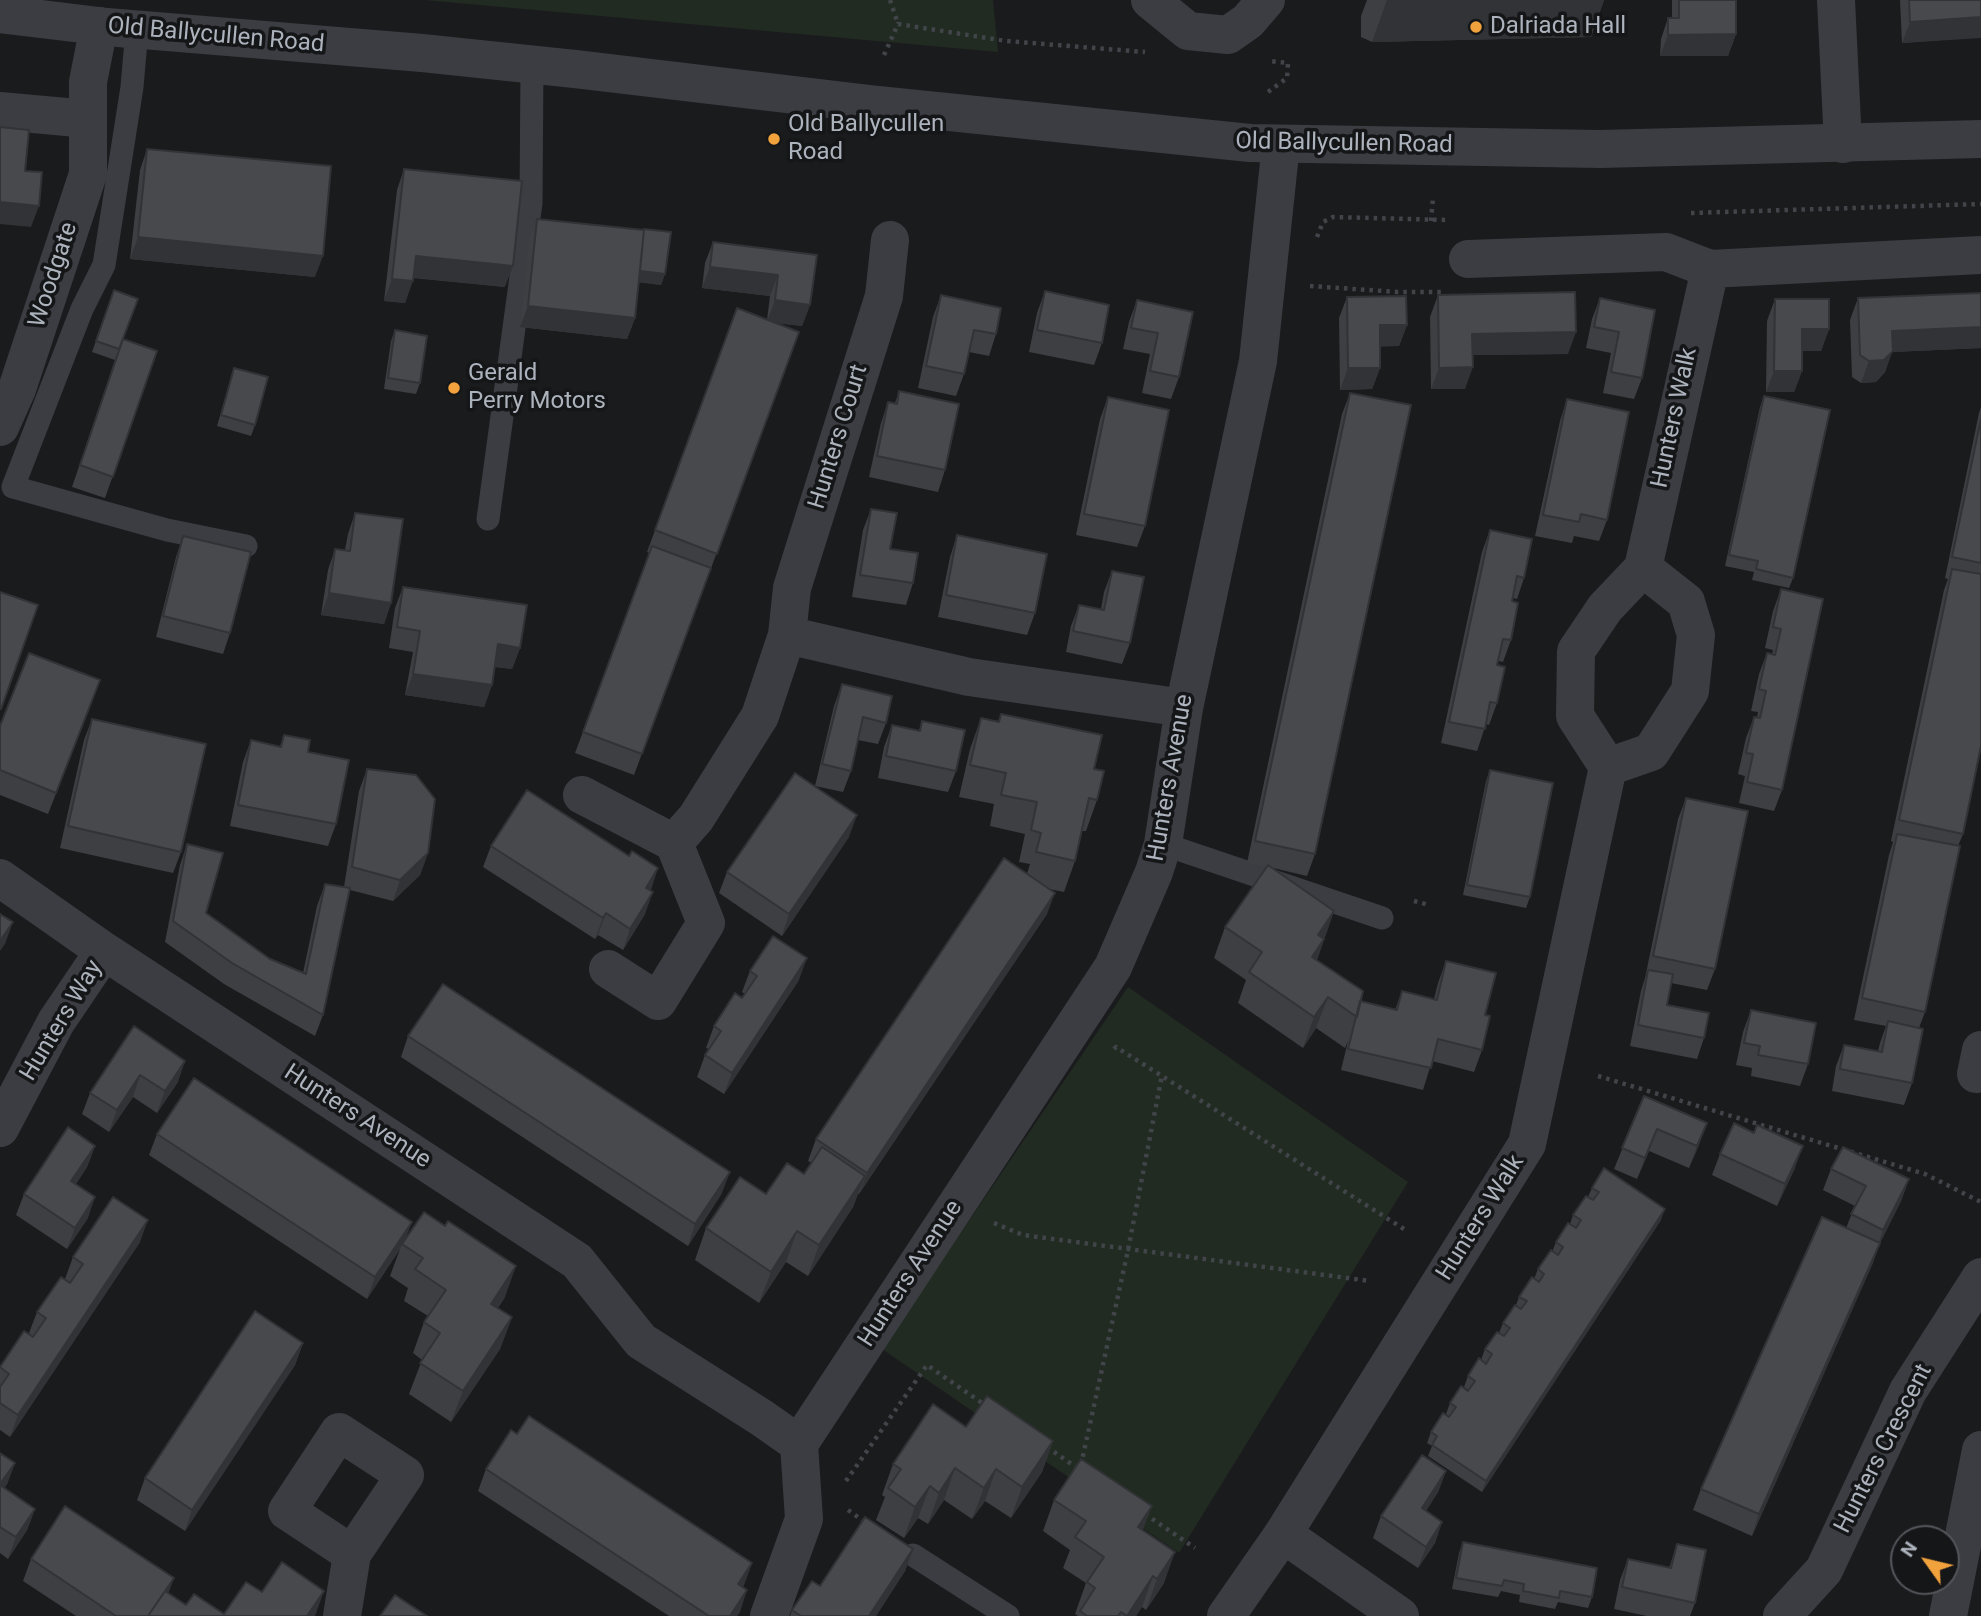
<!DOCTYPE html>
<html>
<head>
<meta charset="utf-8">
<style>
	body { margin:0 }
	#map { position:relative; width:1981px; height:1616px; overflow:hidden; background:#1a1b1d; font-family:Roboto,sans-serif }
	canvas { display:block }
	.north { position:absolute; left:1890px; top:1525px; width:70px; height:70px; box-sizing:border-box; background:#151618; border:2px solid #52555a; border-radius:50%; rotate:304deg; font-size:19px; font-weight:700; line-height:28px; text-align:center; color:#adb3bc }
	.north::after { content:''; display:block; margin:auto; width:24px; height:32px; background:#f2a23d; clip-path:polygon(50% 0,100% 100%,50% 72%,0 100%) }
</style>
</head>
<body>
<div id="map">
<canvas width="1981" height="1616"></canvas>
<div class="north">N</div>
</div>
<script>
const ctx = document.querySelector('canvas').getContext('2d');
ctx.lineJoin = 'round';
function paint(path, color) { ctx.fillStyle = color; ctx.fill(path, 'evenodd'); }
function strokePath(path, color, width, dash) { ctx.strokeStyle = color; ctx.lineWidth = width; ctx.lineCap = dash ? 'butt' : 'round'; ctx.setLineDash(dash || []); ctx.stroke(path); }
function write(font, color, halo, rows, align = 'center') {
  ctx.font = font + ' Roboto,sans-serif'; ctx.lineWidth = 7; ctx.setLineDash([]); ctx.textBaseline = 'middle'; ctx.strokeStyle = halo; ctx.fillStyle = color; for (const [text, x, y, turn = 0] of rows) {
    ctx.save(); ctx.translate(x, y); ctx.rotate((+turn || 0) * Math.PI / 180); ctx.textAlign = isNaN(turn) ? turn : align; if (halo) ctx.strokeText(text, 0, 0); ctx.fillText(text, 0, 0); ctx.restore();
  }
}
const green = new Path2D(`
	M425,0H993L998,52Z
	M1128,987L1408,1182L1179,1553L882,1349Z`);
const path = new Path2D(`
	M890,0L898,24
	M884,55L898,24L1006,41L1145,52
	M1268,92L1287,78L1288,63L1269,61
	M1691,213L1981,204
	M1431,221L1433,198
	M1317,237L1323,222L1333,217L1447,220
	M1310,286L1398,292H1441
	M1414,901L1429,905
	M1114,1049L1116,1047L1404,1229
	M1598,1076L1925,1174L1981,1202
	M994,1223L1023,1235L1370,1281
	M1047,1447L1080,1470
	M1081,1465L1128,1250L1162,1075
	M846,1481L927,1365L985,1405
	M848,1510L866,1523
	M1145,1514L1195,1548`);
const service = new Path2D(`
	M137,29L132,87L104,265L82,309L13,487L167,530L246,546
	M488,519L531,203L532,64
	M1163,844L1382,918
	M913,1555L1008,1616`);
const minor = new Path2D(`
	M1150,0L1188,31L1228,35L1248,21L1266,0
	M1836,0L1843,144
	M0,111L88,119
	M1468,259L1666,252L1710,269L1981,255
	M0,427L17,389L88,174V82L99,26
	M1643,568L1710,269
	M787,635L969,677L1184,708
	M582,795L674,843L706,923L658,1001L608,969
	M674,843L696,818L760,716L787,635L792,588L884,296L890,240
	M0,878L104,951L577,1261L641,1341L762,1418L799,1444
	M1976,1074L1981,1050
	M0,1128L56,1022L104,951
	M339,1432L405,1475L352,1554L287,1511Z
	M1283,1534L1400,1616
	M342,1616L352,1554
	M769,1616L804,1519L799,1444L1113,967L1154,872L1163,844L1184,708L1258,361L1281,144
	M1226,1616L1283,1534L1527,1144L1608,767L1575,716L1576,651L1605,608L1643,568L1686,602L1696,635L1690,691L1651,752L1608,767
	M1782,1616L1824,1570L1908,1391L1981,1277
	M1948,1616L1981,1450`);
const tertiary = new Path2D(`
	M0,14L107,27L422,53L575,69L870,104L1250,143L1600,149L1981,139`);
const wall = new Path2D(`
	M1367,0H1604L1591,37L1372,42L1361,37V16Z
	M1672,0H1736V34L1728,56H1660L1661,39L1668,18H1672Z
	M1900,0H1981L1969,38L1902,43Z
	M147,149L315,277L130,259L140,170Z
	M404,169L505,287L413,278L405,303L384,301L397,190Z
	M537,219L665,274L661,285L639,282L635,318L627,339L520,327L529,240Z
	M713,242L817,255L810,305L802,326L776,323L799,332L634,775L575,753L650,553L647,552L737,308L767,320L770,296L702,288L705,263Z
	M114,290L123,339L157,351L105,498L72,487L115,360L92,352Z
	M1045,291L1102,343L1094,365L1029,352L1037,313Z
	M1981,293V348L1892,352L1885,372L1876,382L1861,383L1852,377L1850,320L1858,298Z
	M941,295L996,334L989,356L969,352L964,374L956,396L918,388L933,317Z
	M1438,295L1568,354L1473,355L1465,389H1431L1430,317Z
	M1347,297L1407,325L1399,346H1380V368L1372,389L1340,390L1339,318Z
	M1600,298L1655,310L1642,378L1634,399L1603,393L1611,353L1586,348L1592,319Z
	M1775,299L1829,329L1821,351H1802V371L1794,392H1766L1767,321Z
	M1137,300L1193,312L1179,377L1171,399L1142,393L1150,354L1123,349L1129,322Z
	M395,330L420,383L416,394L384,389L391,341Z
	M234,368L255,425L251,436L217,426Z
	M899,391L945,470L938,492L869,477L881,423L888,402L895,403Z
	M1350,393L1315,854L1307,876L1273,868L1334,911L1317,960L1360,1001L1395,1010L1402,991L1434,999L1438,983L1446,961L1485,1015L1482,1050L1474,1072L1432,1061L1423,1090L1341,1070L1348,1041L1345,1048L1316,1028L1303,1048L1238,1003L1246,980L1214,958L1225,927L1266,867L1247,863L1342,414Z
	M1764,396L1793,578L1789,588L1752,580L1754,572L1725,566L1760,407Z
	M1108,397L1145,526L1137,547L1076,535L1100,419Z
	M1567,399L1607,520L1599,541L1574,536L1572,543L1535,536L1560,421Z
	M1981,407V746L1963,834L1958,846L1925,1012L1919,1028L1912,1083L1904,1105L1832,1091L1836,1066L1844,1045L1878,1051L1880,1043L1886,1026L1854,1020L1889,855L1893,842L1891,841L1944,590L1948,579L1945,578L1979,413Z
	M871,509L890,549L913,583L906,605L852,597L863,530Z
	M355,513L391,603L384,624L321,615L328,570L335,549L345,550L348,534Z
	M1490,530L1524,578L1517,599L1513,598L1511,640L1503,662L1498,661L1497,703L1489,725L1486,724L1477,751L1441,743L1482,552Z
	M957,535L1035,613L1027,635L938,617L950,557Z
	M183,536L230,633L223,654L156,637L176,557Z
	M1112,571L1130,643L1122,664L1066,652L1071,626L1079,605L1101,609L1104,592Z
	M403,587L520,648L512,669L495,667L492,685L484,707L405,695L413,652L389,648L395,608Z
	M1781,589L1782,790L1774,811L1739,803L1745,776L1738,774L1746,738L1754,717H1757L1758,712L1751,711L1759,674L1767,653L1772,654L1773,650L1765,648L1773,611Z
	M842,684L886,723L878,744L858,740L851,771L843,792L815,786L834,706Z
	M92,702L48,814L0,795V726Z
	M1001,714L1094,769L1097,800L1086,831H1082L1075,861L1064,892L1049,889L1047,914L859,1194H858L853,1207L808,1276L786,1262L759,1303L695,1260L706,1228L766,1194L804,1174L812,1163L808,1161L816,1139L1027,874L1030,864L1019,862L1025,834L990,826L994,804L959,797L970,749L981,718L998,721Z
	M92,719L181,852L173,873L60,848L84,740Z
	M922,721L956,771L948,792L878,778L884,747L892,725L919,731Z
	M284,735L308,752L336,824L328,846L230,826L243,762L251,740L280,746Z
	M367,769L428,853L420,875L393,901L350,890L323,1015L315,1036L224,984L165,942L180,865L187,844L206,913L270,959L303,973L317,906L325,884L344,887L359,791Z
	M1490,770L1530,897L1526,908L1463,895L1486,781Z
	M1686,798L1715,969L1707,990L1671,983L1667,1005L1704,1038L1697,1059L1630,1046L1641,991L1645,978L1678,819Z
	M849,837L782,936L719,893L727,872Z
	M491,846L650,890L645,914L623,950L598,935L595,939L483,867Z
	M750,971L799,980L724,1094L697,1077L705,1055L709,1049L706,1048L714,1026L745,994L742,992Z
	M1751,1010L1808,1064L1800,1086L1751,1076L1752,1068L1736,1065L1743,1032Z
	M134,1026L178,1082L157,1113L133,1097L109,1132L82,1114L90,1093Z
	M408,1036L722,1193L688,1246L401,1057Z
	M1644,1096L1699,1145L1689,1168L1649,1151L1637,1179L1614,1169Z
	M157,1134L406,1238L505,1297L498,1308L512,1317L500,1349L451,1422L409,1394L422,1360L413,1353L424,1322L428,1316L404,1301L408,1288L390,1276L400,1249L367,1299L149,1155Z
	M95,1146L87,1167L76,1184L88,1218L67,1249L16,1215L24,1194Z
	M1720,1154L1795,1168L1777,1206L1712,1175Z
	M1831,1169L1909,1179L1901,1201L1880,1243L1872,1265L1752,1536L1693,1510L1701,1489L1846,1228L1855,1206L1823,1190Z
	M1592,1188L1661,1220L1482,1492L1428,1456L1432,1446L1427,1443L1431,1432L1450,1417L1446,1414L1450,1403L1468,1390L1464,1387L1468,1376L1481,1360L1485,1349L1499,1333L1503,1323L1516,1305L1519,1297L1534,1279L1538,1269L1552,1252L1556,1242L1570,1224L1573,1215L1588,1197Z
	M140,1242L10,1437L0,1430V1367L33,1337L29,1333L37,1312L70,1282L65,1279L73,1257Z
	M303,1343L295,1365L185,1531L137,1500L145,1478Z
	M966,1427L1053,1441L1042,1472L1011,1518L985,1501L972,1519L944,1500L928,1524L918,1518L904,1538L876,1520L885,1497L882,1495L893,1464Z
	M517,1434L752,1563L743,1587L740,1612L737,1616H669L478,1491L486,1469Z
	M0,1453L15,1463L7,1484L4,1488L35,1509L27,1530L8,1559L0,1553Z
	M1446,1471L1438,1492L1426,1511L1442,1522L1435,1543L1418,1568L1373,1538L1381,1516Z
	M1054,1500L1143,1530L1164,1583L1146,1610L1142,1607L1136,1616H1078L1075,1614L1086,1583L1063,1568L1070,1550L1043,1531Z
	M1463,1542L1592,1597L1588,1608L1558,1602L1555,1609L1519,1602L1520,1595L1501,1591L1498,1597L1452,1589L1459,1553Z
	M1677,1544L1695,1603L1690,1616H1647L1614,1609L1620,1580L1628,1559L1669,1568Z
	M913,1549L905,1571L876,1616H790L792,1610L820,1586Z
	M31,1559L169,1593L186,1605L224,1614L262,1592L315,1616H76L23,1581Z`);
const shadedWall = new Path2D(`
	M1387,0H1604L1591,37L1372,42Z
	M1981,17V38L1902,43L1910,22Z
	M1736,34L1728,56H1660L1668,35Z
	M0,202L39,206L31,227L0,224Z
	M138,237L323,256L315,277L130,259Z
	M416,256L513,266L505,287L408,277Z
	M710,267L778,275L770,296L702,288Z
	M639,271L665,274L661,285L635,282Z
	M392,279L413,281L405,303L384,301Z
	M775,300L810,305L802,326L767,322Z
	M528,306L635,318L627,339L520,327Z
	M1380,325H1407L1399,346L1372,347Z
	M1981,327V348L1892,352L1885,372L1876,382L1861,383L1869,361L1892,331Z
	M1802,329H1829L1821,351H1794Z
	M1576,332L1568,354L1465,355L1472,334Z
	M1473,367L1465,389H1431L1439,368Z
	M1348,368H1380L1372,389L1340,390Z
	M1774,371H1802L1794,392H1766Z
	M329,593L391,603L384,624L321,615Z
	M498,644L520,648L512,669L491,666Z
	M413,674L492,685L484,707L405,695Z
	M857,815L849,837L782,936L789,914Z
	M428,853L420,875L393,901L400,880Z
	M658,868L651,890L638,909L646,888Z
	M653,892L645,914L623,950L630,929Z
	M1055,893L1047,914L859,1194L867,1173Z
	M1334,911L1313,971L1300,988L1318,935Z
	M606,913L598,935L595,939L603,918Z
	M13,922L5,944L0,951V941Z
	M807,958L799,980L724,1094L732,1073Z
	M1328,997L1316,1028L1303,1048L1314,1017Z
	M185,1061L178,1082L157,1113L165,1091Z
	M140,1075L133,1097L109,1132L117,1110Z
	M1707,1123L1699,1145L1689,1168L1697,1146Z
	M1657,1129L1649,1151L1637,1179L1645,1158Z
	M95,1146L87,1167L64,1202L71,1181Z
	M1803,1146L1795,1168L1777,1206L1785,1184Z
	M730,1172L722,1193L688,1246L695,1224Z
	M865,1176L853,1207L808,1276L819,1245Z
	M1909,1179L1901,1201L1876,1251L1883,1230Z
	M95,1197L88,1218L67,1249L75,1228Z
	M1665,1209L1661,1220L1482,1492L1486,1481Z
	M148,1220L140,1242L10,1437L18,1415Z
	M412,1222L404,1243L402,1244L400,1249L367,1299L375,1277Z
	M797,1231L786,1262L759,1303L771,1272Z
	M1880,1243L1872,1265L1752,1536L1759,1514Z
	M516,1266L505,1297L480,1335L491,1304Z
	M512,1317L500,1349L451,1422L463,1391Z
	M303,1343L295,1365L185,1531L192,1510Z
	M1053,1441L1042,1472L1011,1518L1022,1487Z
	M15,1463L7,1484L0,1494V1484Z
	M955,1468L944,1500L928,1524L939,1493Z
	M996,1469L985,1501L972,1519L984,1488Z
	M1446,1471L1438,1492L1414,1529L1422,1508Z
	M930,1486L918,1518L904,1538L915,1507Z
	M1152,1506L1140,1538L1138,1527Z
	M35,1509L27,1530L8,1559L16,1537Z
	M1442,1522L1435,1543L1418,1568L1426,1547Z
	M913,1549L905,1571L876,1616H869Z
	M1175,1552L1164,1583L1146,1610L1157,1579Z
	M752,1563L744,1585L730,1605L738,1584Z
	M1153,1576L1142,1607L1136,1616H1126Z
	M174,1578L166,1600L149,1616Z
	M747,1590L740,1612L737,1616H730Z
	M324,1591L315,1616H307Z`);
const building = new Path2D(`
	M1679,0H1736V34L1668,35V18H1679Z
	M1909,0H1981V17L1910,22Z
	M0,127L29,130L25,171L42,172L39,206L0,202Z
	M147,149L331,166L323,256L138,237Z
	M404,169L522,181L513,266L416,256L413,281L392,279Z
	M537,219L644,230L635,318L528,306Z
	M644,229L671,232L665,274L640,271L644,230Z
	M713,242L817,255L810,305L775,300L778,275L710,267Z
	M114,290L138,299L119,349L96,341Z
	M1045,291L1109,305L1102,343L1037,330Z
	M1575,292L1576,332L1472,334L1473,367L1439,368L1438,295Z
	M1981,293V327L1892,331L1893,351L1884,360L1869,361L1860,355L1858,298Z
	M941,295L1001,308L996,334L974,330L964,374L926,366Z
	M1406,296L1407,325H1380V368H1348L1347,297Z
	M1600,298L1655,310L1642,378L1611,372L1619,332L1594,327Z
	M1775,299H1829V329H1802V371H1774Z
	M1137,300L1193,312L1179,377L1150,371L1158,333L1131,328Z
	M737,308L799,332L717,554L655,530Z
	M395,330L427,336L420,383L388,378Z
	M123,339L157,351L113,477L80,465Z
	M234,368L268,377L255,425L221,415Z
	M899,391L959,404L945,470L877,456L888,402L897,404Z
	M1350,393L1411,405L1315,854L1255,841Z
	M1764,396L1830,410L1793,578L1756,569L1758,561L1729,555Z
	M1108,397L1169,410L1145,526L1084,514Z
	M1567,399L1629,412L1607,520L1581,514L1579,522L1543,515Z
	M1981,419V563L1952,557Z
	M871,509L897,513L890,549L918,553L913,583L860,575Z
	M355,513L403,519L391,603L329,593L335,549L350,551Z
	M1490,530L1532,539L1524,578L1517,576L1512,601L1518,603L1511,640L1503,639L1497,665L1505,667L1497,703L1490,702L1485,729L1449,722Z
	M957,535L1047,554L1035,613L946,595Z
	M183,536L251,552L230,633L163,616Z
	M652,546L711,568L642,754L583,732Z
	M1952,569L1981,574V746L1963,834L1899,820Z
	M1112,571L1144,577L1130,643L1073,631L1079,605L1104,610Z
	M403,587L527,605L520,648L498,644L492,685L413,674L420,631L397,627Z
	M1781,589L1823,599L1782,790L1747,782L1753,754L1746,753L1754,717L1760,718L1766,691L1759,689L1767,653L1775,655L1781,629L1773,627Z
	M0,592L38,605L1,709H0Z
	M29,653L100,680L56,793L0,770V726Z
	M842,684L892,696L886,723L863,717L851,771L822,764Z
	M1001,714L1102,735L1094,769L1104,771L1097,800L1089,798L1075,861L1036,852L1041,833L1031,830L1037,802L1001,795L1006,773L970,765L981,718L999,722Z
	M92,719L206,744L181,852L68,826Z
	M922,721L965,730L956,771L886,756L892,725L920,731Z
	M284,735L310,740L308,752L349,760L336,824L238,805L251,740L281,747Z
	M367,769L416,775L435,799L428,853L400,880L352,867Z
	M1490,770L1553,783L1530,897L1467,885Z
	M795,773L857,815L789,914L727,872Z
	M527,790L629,856L632,851L658,868L646,888L653,892L630,929L606,913L603,918L491,846Z
	M1686,798L1748,811L1715,969L1653,956Z
	M1897,834L1960,846L1925,1012L1862,998Z
	M187,844L223,853L206,913L270,959L306,974L325,884L350,888L323,1015L232,963L173,921Z
	M1004,858L1055,893L867,1173L816,1139Z
	M1268,865L1334,911L1318,935L1324,939L1312,957L1363,991L1357,1017L1328,997L1314,1017L1249,972L1262,952L1225,927Z
	M0,914L13,922L0,941Z
	M773,936L807,958L732,1073L705,1055L721,1031L714,1026L735,993L742,998L757,976L750,971Z
	M1446,961L1496,973L1485,1015L1490,1016L1482,1050L1438,1039L1431,1068L1348,1049L1360,1001L1397,1010L1402,991L1437,1000Z
	M1648,970L1673,974L1667,1005L1709,1013L1704,1038L1638,1025Z
	M443,984L730,1172L695,1224L408,1036Z
	M1751,1010L1816,1023L1808,1064L1758,1055L1760,1046L1744,1043Z
	M1888,1021L1923,1029L1912,1083L1840,1069L1844,1045L1882,1052Z
	M134,1026L185,1061L165,1091L140,1075L117,1110L90,1093Z
	M194,1078L412,1222L375,1277L157,1134Z
	M1644,1096L1707,1123L1697,1146L1657,1129L1645,1158L1622,1148Z
	M1734,1123L1754,1133L1757,1125L1803,1146L1785,1184L1720,1154Z
	M68,1127L95,1146L71,1181L95,1197L75,1228L24,1194Z
	M822,1147L865,1176L819,1245L797,1231L771,1272L706,1228L740,1177L766,1194L787,1163L804,1174Z
	M1843,1147L1909,1179L1883,1230L1851,1214L1866,1186L1831,1169Z
	M1604,1168L1665,1209L1486,1481L1432,1445L1437,1436L1431,1432L1443,1413L1449,1417L1456,1407L1450,1403L1461,1386L1468,1391L1475,1381L1468,1376L1479,1358L1486,1364L1492,1354L1485,1349L1497,1332L1504,1336L1510,1328L1503,1323L1515,1305L1521,1309L1527,1301L1519,1297L1532,1277L1539,1282L1544,1274L1538,1269L1551,1250L1558,1255L1563,1247L1556,1242L1568,1223L1576,1228L1581,1220L1573,1215L1586,1196L1593,1200L1599,1192L1592,1188Z
	M113,1197L148,1220L18,1415L0,1403V1387L9,1374L0,1367L24,1331L33,1337L46,1318L37,1312L61,1277L70,1283L83,1264L73,1257Z
	M424,1212L445,1226L448,1221L516,1266L491,1304L512,1317L463,1391L420,1363L440,1333L424,1322L446,1290L415,1269L423,1258L402,1244Z
	M1822,1217L1880,1243L1759,1514L1701,1489Z
	M255,1311L303,1343L192,1510L145,1478Z
	M987,1396L1053,1441L1022,1487L996,1469L984,1488L955,1468L939,1493L930,1486L915,1507L888,1488L901,1469L893,1464L933,1404L966,1427Z
	M529,1416L752,1563L738,1584L747,1590L730,1616H709L486,1469L511,1430L517,1434Z
	M0,1453L15,1463L0,1484Z
	M1422,1455L1446,1471L1422,1508L1442,1522L1426,1547L1381,1516Z
	M1081,1459L1152,1506L1138,1527L1175,1552L1157,1579L1153,1576L1127,1616L1121,1612L1118,1616H1087L1080,1611L1095,1588L1087,1582L1104,1557L1075,1537L1086,1521L1054,1500Z
	M0,1485L35,1509L16,1537L0,1527Z
	M65,1506L174,1578L148,1616H116L31,1559Z
	M865,1517L913,1549L869,1616H801L792,1610L812,1581L820,1586Z
	M1463,1542L1597,1568L1592,1597L1560,1591L1559,1598L1523,1591L1524,1584L1504,1580L1502,1586L1456,1578Z
	M1677,1544L1706,1550L1695,1603L1622,1587L1628,1559L1671,1568Z
	M282,1562L324,1591L307,1616H148L165,1591L186,1605L194,1594L224,1614L246,1582L262,1592Z
	M395,1595L427,1616H380Z`);
const markers = [
	[1476,27,7,"#f2a23d"],
	[774,139,7,"#f2a23d"],
	[454,388,7,"#f2a23d"]
];
const poiNames = [
	["Dalriada Hall",1490,27],
	["Old Ballycullen",788,125],
	["Road",788,153],
	["Gerald",468,374],
	["Perry Motors",468,402]
];
const streetNames = [
	["Old Ballycullen Road",216,36,5],
	["Old Ballycullen Road",1344,144,1],
	["Woodgate",54,275,-72],
	["Hunters Walk",1675,418,-78],
	["Hunters Court",839,437,-73],
	["Hunters Avenue",1171,778,-80],
	["Hunters Way",62,1021,-59],
	["Hunters Avenue",357,1117,33],
	["Hunters Walk",1481,1218,-58],
	["Hunters Avenue",911,1274,-57],
	["Hunters Crescent",1884,1449,-63]
];
paint(green, '#222b22');
strokePath(path, '#414449', 4.5, [3.5, 5]);
strokePath(service, '#3b3d42', 23);
strokePath(minor, '#3b3d42', 38);
strokePath(tertiary, '#3b3d42', 38);
paint(wall, '#3d3f42');
paint(shadedWall, '#323336');
paint(building, '#47494d');
strokePath(building, '#323336', 2);
for (const [x, y, r, color] of markers) { const dot = new Path2D(); dot.arc(x, y, r, 0, 2 * Math.PI); ctx.fillStyle = color; ctx.fill(dot); strokePath(dot, '#151618', 2.5); }
write('24px', '#adb3bc', '#151618', poiNames, 'left');
write('24px', '#adb3bc', '#151618', streetNames);
</script>
</body>
</html>
